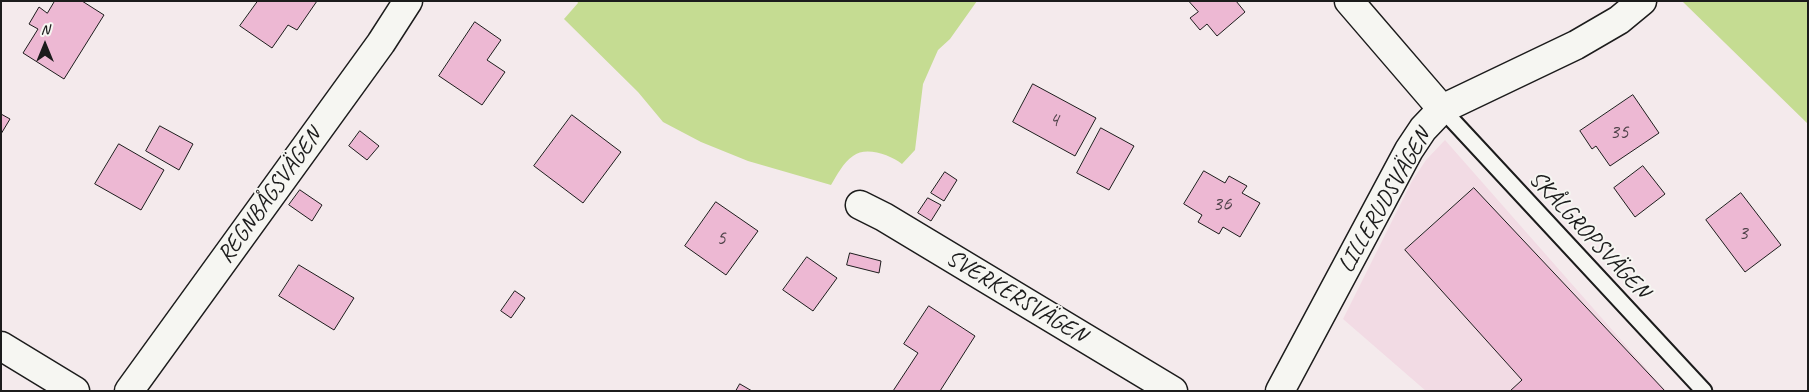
<!DOCTYPE html>
<html>
<head>
<meta charset="utf-8">
<style>
	body { margin:0 }
	#map { position:relative; width:1809px; height:392px; overflow:hidden; background:#f4eaec; font-family:Caveat,sans-serif }
	canvas { display:block }
	.frame { position:absolute; inset:0; border:2px solid #1c1c1c; pointer-events:none }
	.north { position:absolute; left:20px; top:20px; width:50px; height:50px; -webkit-text-stroke:4px #f6f6f2; paint-order:stroke; rotate:0deg; font-size:14px; font-weight:700; line-height:20px; text-align:center; color:#1c1c1c }
	.north::after { content:''; display:block; margin:auto; width:18px; height:22px; background:#1c1c1c; clip-path:polygon(50% 0,100% 100%,50% 72%,0 100%) }
</style>
</head>
<body>
<div id="map">
<canvas width="1809" height="392"></canvas>
<div class="frame"></div>
<div class="north">N</div>
</div>
<script>
const ctx = document.querySelector('canvas').getContext('2d');
ctx.lineJoin = 'round';
function paint(path, color) { ctx.fillStyle = color; ctx.fill(path, 'evenodd'); }
function strokePath(path, color, width, dash) { ctx.strokeStyle = color; ctx.lineWidth = width; ctx.lineCap = dash ? 'butt' : 'round'; ctx.setLineDash(dash || []); ctx.stroke(path); }
function write(font, color, halo, rows, align = 'center') {
  ctx.font = font + ' Caveat,sans-serif'; ctx.lineWidth = 4; ctx.setLineDash([]); ctx.textBaseline = 'middle'; ctx.strokeStyle = halo; ctx.fillStyle = color; for (const [text, x, y, turn = 0] of rows) {
    ctx.save(); ctx.translate(x, y); ctx.rotate((+turn || 0) * Math.PI / 180); ctx.textAlign = isNaN(turn) ? turn : align; if (halo) ctx.strokeText(text, 0, 0); ctx.fillText(text, 0, 0); ctx.restore();
  }
}
const built = new Path2D(`
	M1445,140L1666,391H1426L1343,319L1412,181L1426,160Z`);
const green = new Path2D(`
	M577,1H977L950,39L938,50L923,84L915,150L902,164C890,155 866,146 853,156C843,163 837,175 831,185L748,161L701,142L663,122L638,92L564,19L578,3Z
	M1682,1H1808V124Z`);
const building = new Path2D(`
	M55,1H82L104,15L64,79L23,53L38,29L29,24L39,7L47,13Z
	M258,1H317L297,30L288,25L272,48L240,26Z
	M1189,1H1236L1245,12L1217,36L1207,24L1200,30L1190,18L1198,12Z
	M475,22L501,40L487,60L505,72L482,105L439,76Z
	M1033,84L1096,118L1075,156L1013,122Z
	M1633,95L1659,133L1610,166L1596,146L1592,149L1580,131Z
	M1,114L10,119L1,134Z
	M572,115L621,152L583,203L534,166Z
	M160,126L193,144L179,170L146,151Z
	M1101,128L1134,146L1109,190L1077,173Z
	M360,131L379,146L367,160L349,146Z
	M119,144L164,170L141,210L95,184Z
	M1643,166L1665,194L1635,217L1614,188Z
	M1204,171L1225,183L1229,176L1247,186L1242,193L1260,203L1240,237L1223,227L1219,234L1198,222L1202,215L1184,204Z
	M945,172L957,180L944,201L931,193Z
	M1474,188L1665,391H1510L1522,380L1405,250Z
	M300,190L322,205L312,221L289,205Z
	M1741,193L1781,245L1745,272L1706,220Z
	M928,198L941,205L931,221L918,213Z
	M716,202L758,231L726,275L685,246Z
	M850,253L881,261L879,273L847,265Z
	M807,257L837,278L813,311L783,290Z
	M299,265L354,298L334,330L279,296Z
	M515,291L525,298L511,318L501,311Z
	M929,306L975,336L940,391H893L918,353L904,344Z
	M740,384L752,391H736Z`);
const lane = new Path2D(`
	M1442,109L1704,391`);
const street = new Path2D(`
	M1349,1L1442,109
	M860,205L884,217L1173,391
	M129,391L381,43L408,1
	M1280,391L1409,150L1423,129L1442,109L1576,45L1619,20L1642,1`);
const secondary = new Path2D(`
	M1,346L75,391`);
const numberNames = [
	["4",1054,120],
	["35",1619,132],
	["36",1222,204],
	["3",1743,233],
	["5",721,238]
];
const streetNames = [
	["REGNBÅGSVÄGEN",270,196,-54],
	["LILLERUDSVÄGEN",1385,201,-60],
	["SKÅLGROPSVÄGEN",1589,235,47],
	["SVERKERSVÄGEN",1016,297,31]
];
paint(built, '#f2dbe4');
paint(green, '#c5dc92');
paint(building, '#edb8d3');
strokePath(building, '#1c1c1c', 1);
strokePath(lane, '#1c1c1c', 19);
strokePath(street, '#1c1c1c', 31);
strokePath(secondary, '#1c1c1c', 31);
strokePath(lane, '#f6f6f2', 15);
strokePath(street, '#f6f6f2', 28);
strokePath(secondary, '#f6f6f2', 28);
write('21px', '#50434a', null, numberNames);
write('24px', '#1c1c1c', '#f6f6f2', streetNames);
</script>
</body>
</html>
